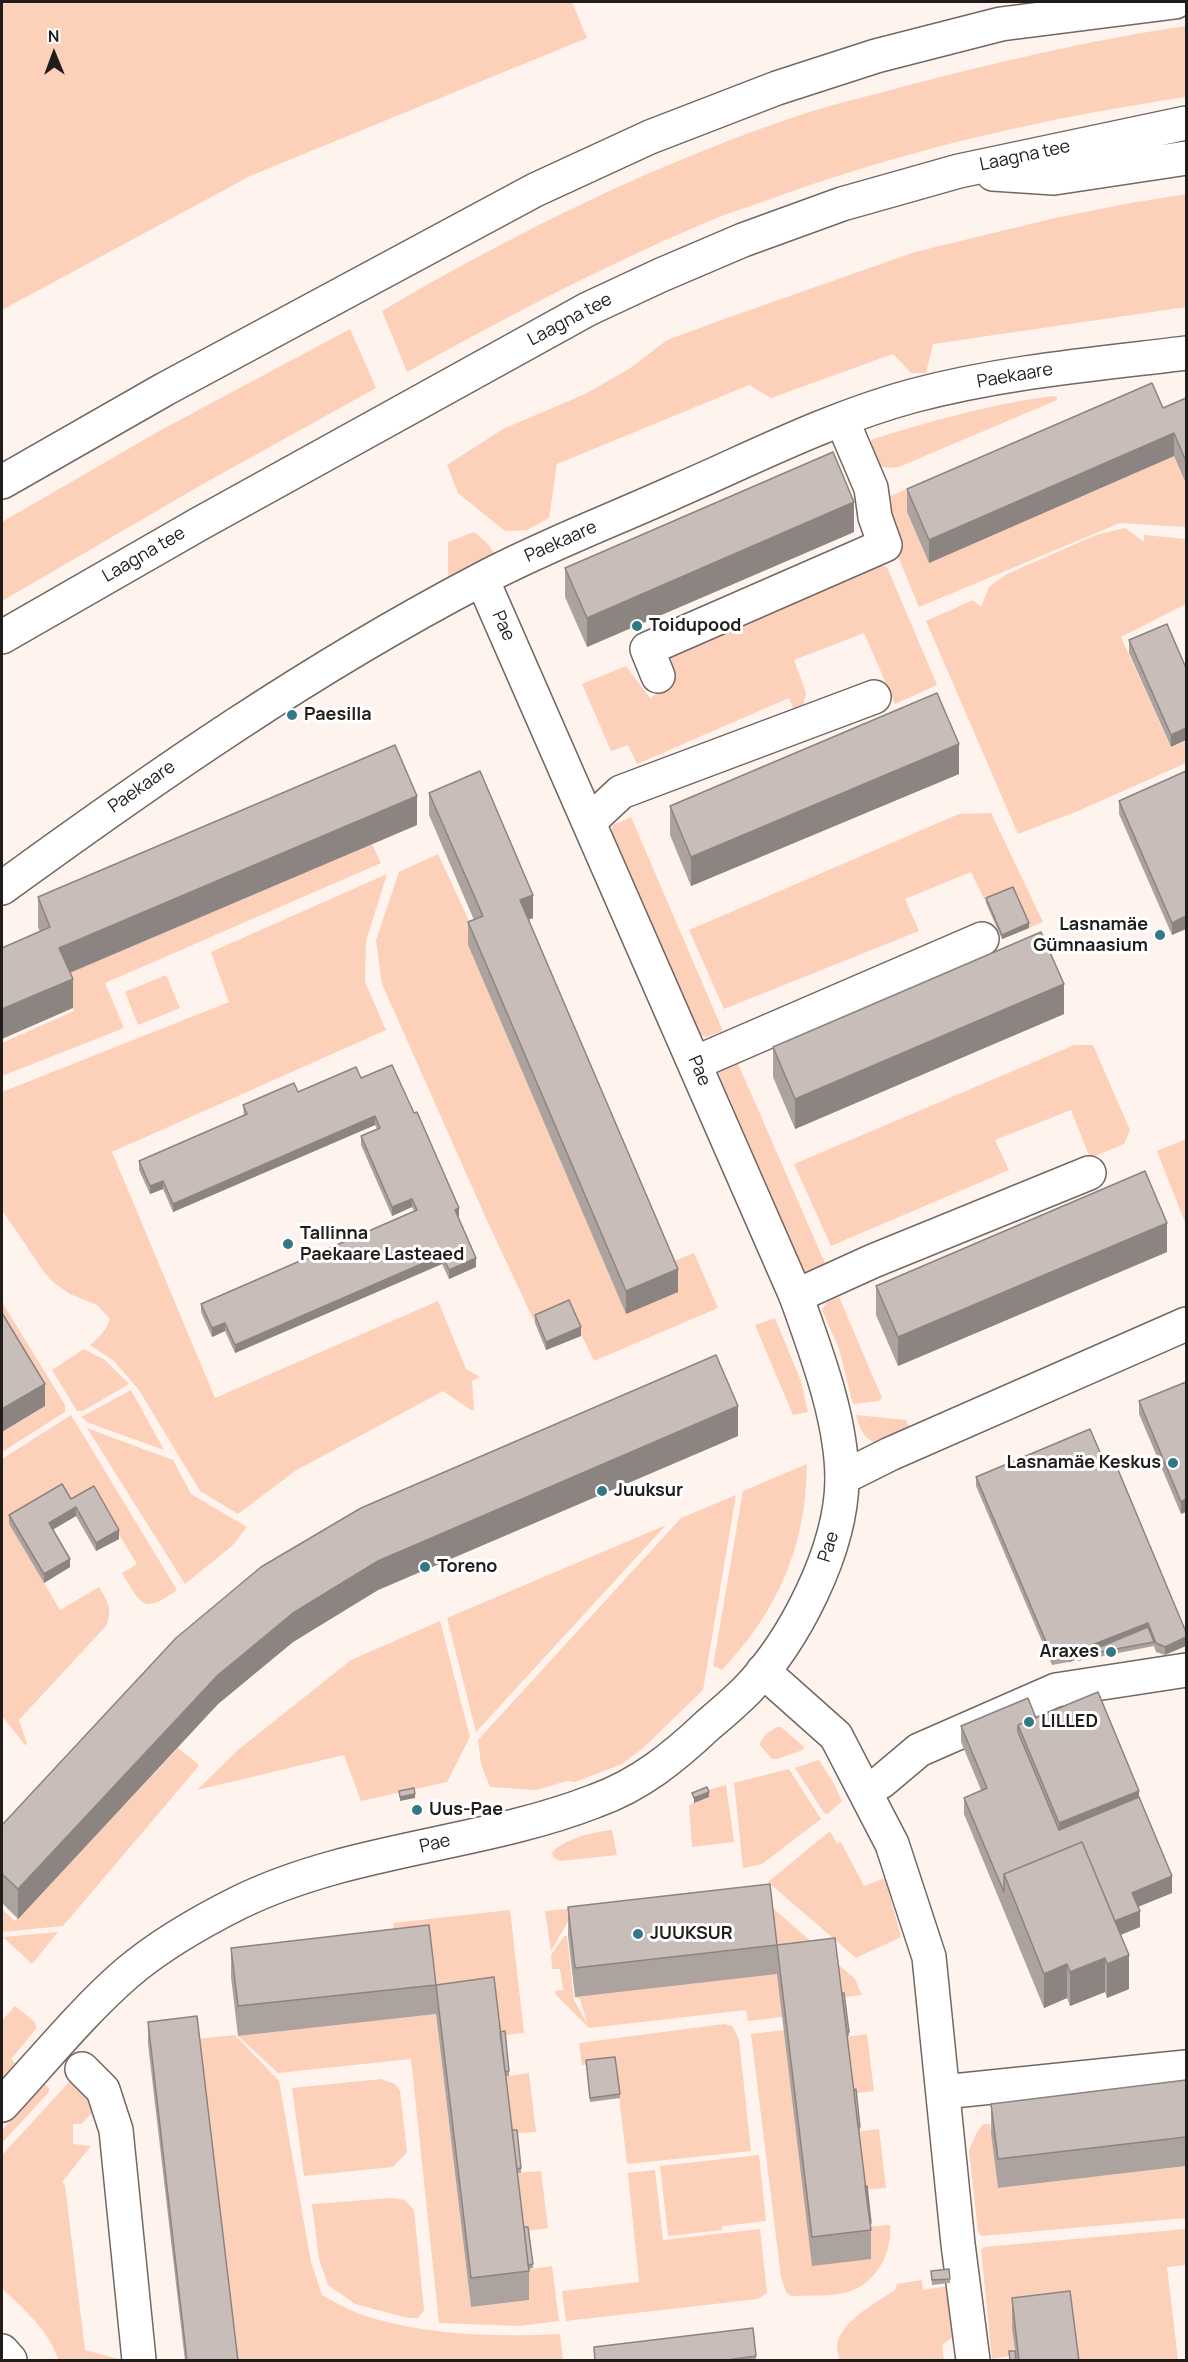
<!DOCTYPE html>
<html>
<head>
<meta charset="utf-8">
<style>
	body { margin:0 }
	#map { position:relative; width:1188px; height:2362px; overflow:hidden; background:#fff3ee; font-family:Manrope,sans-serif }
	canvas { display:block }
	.frame { position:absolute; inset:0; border:3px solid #211d1b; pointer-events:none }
	.north { position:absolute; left:24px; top:24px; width:60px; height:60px; -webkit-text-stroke:4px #fff; paint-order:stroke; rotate:359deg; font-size:16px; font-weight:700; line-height:24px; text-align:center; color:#211d1b }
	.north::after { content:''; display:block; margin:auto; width:21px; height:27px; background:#211d1b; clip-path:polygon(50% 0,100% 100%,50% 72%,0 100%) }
</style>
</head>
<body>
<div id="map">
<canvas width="1188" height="2362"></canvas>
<div class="frame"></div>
<div class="north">N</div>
</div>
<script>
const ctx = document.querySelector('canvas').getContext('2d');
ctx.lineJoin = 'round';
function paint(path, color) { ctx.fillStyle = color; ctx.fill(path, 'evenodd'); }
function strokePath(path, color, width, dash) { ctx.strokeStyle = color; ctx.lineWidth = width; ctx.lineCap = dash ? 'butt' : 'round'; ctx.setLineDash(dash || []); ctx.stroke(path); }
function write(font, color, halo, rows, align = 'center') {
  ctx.font = font + ' Manrope,sans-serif'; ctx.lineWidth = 6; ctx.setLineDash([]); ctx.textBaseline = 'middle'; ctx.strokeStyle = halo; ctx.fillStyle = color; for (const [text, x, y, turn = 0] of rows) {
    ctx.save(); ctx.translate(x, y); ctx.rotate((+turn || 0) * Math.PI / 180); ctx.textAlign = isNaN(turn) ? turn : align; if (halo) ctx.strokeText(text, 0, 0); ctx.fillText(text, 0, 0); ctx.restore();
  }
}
const green = new Path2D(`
	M2,2H572L587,38L250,176L2,310Z
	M1186,26V97C1044,118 904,150 768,200C745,208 722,215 700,225C599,268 503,319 407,372L382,311C516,232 658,162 806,113C837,103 870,96 902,87C996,62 1091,40 1186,26Z
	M1186,194V307L933,344L926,373H911L893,354L771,398L749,385L557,464L549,518L527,530L505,531L458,493L447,465L503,429L585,394L629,369L667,340L727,318L915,252L1055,218L1125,204Z
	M350,329L376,388L203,484L2,601V522L161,430Z
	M1052,396L1057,397V400L899,467L887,468L875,464L867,446L873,439C932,421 991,404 1052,396Z
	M1174,456L1186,481V527L1120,523L919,607L881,516L886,498L911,487L907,512L929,563Z
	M1125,528L1144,542V535L1186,539V604L1121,637L1171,748L1186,741V763L1078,811L1018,834L926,621L973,600L981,607L989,587L1005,575L1096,535Z
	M474,532L487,543L495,554L448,578V542Z
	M874,564L887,567L937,685L895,704L864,633L794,660L806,693L802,711L796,714L789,698L637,764L628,745L611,751L582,684L626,666L650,698L665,688L664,660L755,621L758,610Z
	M991,813L1043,922L1029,928L1013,891L986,903L971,872L905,899L919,931L724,1009L689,930L959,814Z
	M631,817L723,1031L706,1037L701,1035L612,831L613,825Z
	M372,844L381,863L105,983L124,1028L2,1076V1043L74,1011L59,977Z
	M438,854L477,938L468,945L626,1314L678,1292L669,1263L694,1253L718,1308L594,1361L569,1309L535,1323L489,1225L382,984L376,940L399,872Z
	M387,874L366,941L365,982L386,1030L112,1152L215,1398L438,1301L466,1369L480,1377L472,1381L474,1410H471L443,1391L295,1471L238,1514L200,1491L139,1390L114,1361L90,1345C99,1337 106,1331 110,1319L97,1305L70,1294L54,1283L44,1272L2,1210V1092L229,1002L211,952Z
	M166,975L180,1008L138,1025L125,992Z
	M1074,1045H1093L1130,1130L1124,1144L1090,1158L1071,1110L995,1140L1009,1170L831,1246L794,1164Z
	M736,1059L828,1270L806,1275L718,1072L723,1066Z
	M1186,1139V1225L1157,1151Z
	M839,1297L882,1398L879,1401L853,1404L839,1349L822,1310L827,1302Z
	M2,1302L65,1405V1412L2,1452V1432L45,1406L2,1335Z
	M775,1318L801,1381L808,1412L793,1415L755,1325Z
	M84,1349L105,1360L129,1384L83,1411H77L52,1370Z
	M131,1390L164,1450L89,1423L81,1417Z
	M71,1415L177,1590C142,1615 142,1605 122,1573L137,1564L94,1494L9,1524L60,1610L99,1587C108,1602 113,1609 106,1626L19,1720L27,1744L25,1745L2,1716V1459Z
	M856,1415L906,1420L912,1432L877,1444C864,1438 859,1429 856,1415Z
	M87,1428L173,1460L191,1494L247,1527L233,1545L185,1584Z
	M807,1464C806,1546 778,1611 722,1670L713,1666L743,1491Z
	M736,1495L703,1690L643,1748L622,1764L575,1782L567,1781L536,1790L490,1787L481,1764L478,1740L681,1518Z
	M666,1525L476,1732L447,1618Z
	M440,1621L470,1737L447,1782L361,1801L344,1755L197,1790L238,1750L351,1660Z
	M777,1727H781L804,1747L803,1750L777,1759H772L759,1744L766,1734Z
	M178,1748L198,1764V1767L63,1926L2,1932V1909L15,1921Z
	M819,1760L833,1782L842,1801L828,1814L824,1813L795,1768Z
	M789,1769L821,1819L762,1864L743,1868L734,1783Z
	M726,1785L734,1842L692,1847L689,1806L708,1790Z
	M612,1830L617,1855L560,1861L553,1857L552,1852C567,1838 593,1832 612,1830Z
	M830,1831L837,1844L841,1842L864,1886L885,1878L901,1937L856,1958L768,1882Z
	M761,1898L855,1979L862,1995L839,1998L782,2017L748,2021L746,2010L589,2028L556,1995L555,1991L563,1990L560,1969H552L551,1955L564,1936H567L574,2000L587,2023L580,1999L575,1997Z
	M576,1908L551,1951L545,1911Z
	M510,1910L524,2033L498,2036L436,2014L471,2307L529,2300L525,2270L552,2266L559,2321L519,2326L439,2323L411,2059L278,2073L238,2036L435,2014L398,1958L393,1923Z
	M58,1932L32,1964L3,1937Z
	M15,2006L35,2022L36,2029L11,2059L16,2064L2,2080V2021Z
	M724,2024L732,2026L739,2039L751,2151L627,2164L615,2062L582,2065L579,2043Z
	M784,2030L867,2227L890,2225C892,2253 877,2283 848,2292C830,2297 810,2295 791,2296L786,2292L781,2277L751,2034Z
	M867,2034L874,2091L851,2094L844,2037Z
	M235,2035L279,2081L311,2262L322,2295C338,2304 354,2313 372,2318C433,2336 498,2337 560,2334L563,2360H235L197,2039Z
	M529,2073L536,2132L509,2134L502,2077Z
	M73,2078L89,2096L94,2111L81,2124H73V2144L91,2146L62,2182L65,2185L85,2350L122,2360H58C50,2331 23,2309 2,2288V2155Z
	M381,2079L395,2084L400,2091L407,2152L393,2167L304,2176L292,2088Z
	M45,2084L49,2089V2092L2,2143V2130Z
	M983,2124H990L998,2188L1186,2166V2218L981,2236L978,2231L969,2151L976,2134Z
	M879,2129L886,2188L862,2190L855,2132Z
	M759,2155L766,2221L722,2226V2230L668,2236L660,2166Z
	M655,2170L663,2240L760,2229L767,2293L758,2299L566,2321L562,2291L639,2282L628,2173Z
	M541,2171L548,2228L521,2232L514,2173Z
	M392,2198L405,2200L414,2210L424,2310L418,2318H408L355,2304L328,2285L319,2259L312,2204Z
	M1186,2229V2265L1167,2267L1178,2360H1075L1012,2328L1015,2355L992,2359L981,2250L984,2247Z
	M922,2280L923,2290L954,2285L958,2333L942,2345L944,2360H839C839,2356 837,2350 837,2346C839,2322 877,2302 895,2290L897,2284Z`);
const street = new Path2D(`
	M658,676L647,649L885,545L875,517L871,488L842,420
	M589,822L621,792L874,697
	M695,1063L982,939
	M796,1296L873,1261L1089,1173
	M842,1478L890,1454L1186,1324
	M763,1671L836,1736L892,1844L929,1957L958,2244L973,2360
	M881,1782L919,1750L1056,1690L1186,1670
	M82,2069L103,2090L116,2130L139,2360
	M943,2092L1186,2067
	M2,2351L10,2360`);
const secondary = new Path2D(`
	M2,888C156,776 310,669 480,580C544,546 613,520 679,490C755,457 831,418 912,396C1002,372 1095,364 1186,353
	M2,2105C43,2061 81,2013 127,1973C160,1945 200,1922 238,1903C350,1848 479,1846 595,1801C640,1785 674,1757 708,1725C721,1714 735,1702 747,1690C795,1640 841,1550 842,1480C842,1419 816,1352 796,1296L482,579`);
const primary = new Path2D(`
	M993,174L1054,178L1186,158
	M2,482L165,389L535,190L650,137L777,88L876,56L1001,24L1175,2
	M2,637L199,524L588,309L661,275L743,240L842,204L959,171L1186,123`);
const wall = new Path2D(`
	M1186,398V481H1185L1174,456L929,563L907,512V489L1163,408Z
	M854,532L587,647L565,597V568Z
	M1129,640L1186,668V740L1171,747L1129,653Z
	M1186,771L1172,935L1119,814V801Z
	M959,774L691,886L670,835V806Z
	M429,793L533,918L528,920L678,1292L626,1314L468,945V922L474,920L429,815Z
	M417,825L70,973L73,1008L38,927V897Z
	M986,898L1029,928L1002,939L986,903Z
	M1064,1014L795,1129L773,1077V1047Z
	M361,1078L459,1217H458L476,1267L449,1279L442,1264L235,1353L225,1331L212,1337L201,1312V1304L414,1211L412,1207L392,1216L361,1145V1136L377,1129L375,1125L173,1212L163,1189L150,1194L139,1170V1161L244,1116L243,1105Z
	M1167,1252L898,1366L876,1315V1286Z
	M535,1315L581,1336L546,1350L535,1323Z
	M1186,1382L1181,1514L1139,1414V1401Z
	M738,1436L378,1590L293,1642L218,1704L18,1919L2,1903V1825L176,1638Z
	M1102,1457L1186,1632L1165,1655L1156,1652L1154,1646L1078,1661V1659L1069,1662L1052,1665L976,1486V1477Z
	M71,1499L119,1539L96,1551L76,1516L53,1529L70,1567L44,1583L9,1524V1515Z
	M1036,1718L1139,1797L1172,1893L1138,1907L1140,1927L1121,1935L1129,1989L1107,1998L1105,1992L1070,2006L1067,1998L1044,2008L964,1814V1798L981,1790L961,1742V1726Z
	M568,1907L777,1945L842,1993L849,2032V2036H847L854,2090L860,2127V2131H859L865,2186L871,2223V2259L812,2266L777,1974L575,1997L568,1936Z
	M231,1948L436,1985L500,2032L509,2071V2076H506L512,2130L521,2168V2173H517L524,2227L533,2264V2268L529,2269V2300L471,2307L436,2014L238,2036L231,1977Z
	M148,2022L238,2361H185L148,2044Z
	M586,2060L620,2094V2098L590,2102Z
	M1186,2080V2166L998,2188L991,2133V2104Z
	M949,2269L950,2283L932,2285L931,2271Z
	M1012,2298L1079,2361H1009V2351H1015L1012,2328Z
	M594,2347L756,2356V2360L595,2361Z`);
const shadedWall = new Path2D(`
	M1174,433V456L929,563V540Z
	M1186,458V481H1185V459Z
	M854,502V532L587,647V618Z
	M1186,728V740L1171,747V735Z
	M959,744V774L691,886V857Z
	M417,796V825L59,977V948Z
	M533,895V918L520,923V900Z
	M1186,916V929L1172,935V923Z
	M1029,923V928L1002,939V935Z
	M73,979V1008L2,1039V1009Z
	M1064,984V1014L795,1129V1099Z
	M375,1116V1125L173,1212V1204Z
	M163,1181V1189L150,1194V1186Z
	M412,1199V1207L392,1216V1207Z
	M459,1208V1217L455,1219V1210Z
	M1167,1223V1252L898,1366V1337Z
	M442,1255V1264L235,1353V1345Z
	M476,1258V1267L449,1279V1270Z
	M678,1269V1292L626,1314V1291Z
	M225,1323V1331L212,1337V1328Z
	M581,1327V1336L546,1350V1342Z
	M45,1384V1406L2,1432V1409Z
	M738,1406V1436L378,1590L293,1642L218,1704L18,1919V1889L218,1675L293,1613L378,1561Z
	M1186,1499V1512L1181,1514V1502Z
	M76,1507V1516L49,1532V1523Z
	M119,1530V1539L96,1551V1543Z
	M70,1559V1567L44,1583V1574Z
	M1148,1623V1631L1078,1656V1659L1069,1662V1654Z
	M1186,1637V1646L1165,1655V1647Z
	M1139,1791V1813L1059,1846V1823Z
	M709,1792V1797L694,1803V1798Z
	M415,1794V1798L400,1801V1797Z
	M1172,1876V1893L1132,1909V1893Z
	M1140,1911V1927L1109,1939V1923Z
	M1129,1955V1989L1107,1998V1964Z
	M1105,1958V1992L1070,2006V1972Z
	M1067,1964V1998L1044,2008V1974Z`);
const building = new Path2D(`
	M1152,383L1163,408L1186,398V458L1185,459L1174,433L929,540L907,489Z
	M833,452L854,502L587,618L565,568Z
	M1167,624L1186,668V728L1171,735L1129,640Z
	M937,693L959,744L691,857L670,806Z
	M395,745L417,796L59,948L73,979L2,1009V948L50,927L38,897Z
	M480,771L533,895L520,900L678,1269L626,1291L468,922L483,916L429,793Z
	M1186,771V916L1172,923L1119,801Z
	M1013,887L1029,923L1002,935L986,898Z
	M1041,932L1064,984L795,1099L773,1047Z
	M392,1065L414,1113L417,1112L459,1208L455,1210L476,1258L449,1270L442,1255L235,1345L225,1323L212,1328L201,1304L417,1210L412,1199L392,1207L361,1136L380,1128L375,1116L173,1204L163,1181L150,1186L139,1161L247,1114L243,1105L294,1083L298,1092L356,1067L361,1078Z
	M1145,1171L1167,1223L898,1337L876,1286Z
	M569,1300L581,1327L546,1342L535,1315Z
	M2,1313L45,1384L2,1409Z
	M716,1355L738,1406L378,1561L293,1613L218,1675L18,1889L2,1874V1825L176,1638L261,1567L361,1508Z
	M1186,1382V1499L1181,1502L1139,1401Z
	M1090,1429L1102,1457L1111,1453L1186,1632V1637L1165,1647L1156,1643L1148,1623L1069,1654L1052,1656L976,1477Z
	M62,1484L71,1499L94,1486L119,1530L96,1543L76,1507L49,1523L70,1559L44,1574L9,1515Z
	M1148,1627L1154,1642L1078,1656Z
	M1098,1692L1139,1791L1059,1823L1018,1725Z
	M1028,1698L1036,1718L1018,1725V1732L1059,1830L1139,1797L1172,1876L1132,1893L1140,1911L1115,1921L1082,1842L1004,1874V1892L964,1798L987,1788L961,1726Z
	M707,1787L709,1792L694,1798L692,1793Z
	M414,1788L415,1794L400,1797L399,1791Z
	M1082,1842L1129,1955L1107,1964L1105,1958L1070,1972L1067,1964L1044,1974L1004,1874Z
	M770,1884L777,1945L575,1968L568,1907Z
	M429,1925L436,1985L238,2006L231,1948Z
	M835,1938L871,2230L812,2237L777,1945Z
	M494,1977L529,2271L471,2278L436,1985Z
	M842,1993H844L849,2032H847Z
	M197,2016L238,2361H187L148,2022Z
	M505,2031L509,2071L505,2072L500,2032Z
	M615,2057L620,2094L590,2098L586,2060Z
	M1186,2080V2137L998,2159L991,2104Z
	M856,2089L860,2127H858L854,2090Z
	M512,2130H517L521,2168L517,2169Z
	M865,2186H867L871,2223H870Z
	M524,2227H528L533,2264L528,2265Z
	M949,2269L950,2279L932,2280L931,2271Z
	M1070,2291L1079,2361H1019L1012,2298Z
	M753,2328L756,2356L720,2361H595L594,2347Z
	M1009,2351H1015L1016,2361H1010Z`);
const markers = [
	[637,626,6,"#337886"],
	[292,715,6,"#337886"],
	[1160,935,6,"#337886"],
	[288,1244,6,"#337886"],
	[1173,1463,6,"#337886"],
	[602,1491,6,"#337886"],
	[425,1567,6,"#337886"],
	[1111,1652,6,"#337886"],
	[1029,1722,6,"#337886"],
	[417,1810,6,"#337886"],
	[638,1934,6,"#337886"]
];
const streetNames = [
	["Laagna tee",1025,156,-12],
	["Laagna tee",570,320,-28],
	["Paekaare",1015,376,-10],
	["Paekaare",561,542,-24],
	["Laagna tee",144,555,-30],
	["Pae",503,626,66],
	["Paekaare",142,787,-35],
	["Pae",699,1071,67],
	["Pae",829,1547,-72],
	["Pae",435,1844,-13]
];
const poiNames = [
	["Toidupood",649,626],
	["Paesilla",304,715],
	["Lasnamäe",1148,925,"right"],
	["Gümnaasium",1148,946,"right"],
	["Tallinna",300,1234],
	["Paekaare Lasteaed",300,1255],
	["Lasnamäe Keskus",1161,1463,"right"],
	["Juuksur",614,1491],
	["Toreno",437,1567],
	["Araxes",1099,1652,"right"],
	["LILLED",1041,1722],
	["Uus-Pae",429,1810],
	["JUUKSUR",650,1934]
];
paint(green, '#fdd0ba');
strokePath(street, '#716763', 36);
strokePath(secondary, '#716763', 36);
strokePath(primary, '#716763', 36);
strokePath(street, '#fff', 33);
strokePath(secondary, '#fff', 33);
strokePath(primary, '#fff', 33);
paint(wall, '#aca39e');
paint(shadedWall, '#8c8481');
paint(building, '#c8bdb8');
strokePath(building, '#8c8481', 1.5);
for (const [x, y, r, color] of markers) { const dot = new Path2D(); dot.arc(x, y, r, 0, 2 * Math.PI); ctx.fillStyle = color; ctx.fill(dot); strokePath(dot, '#fff', 2); }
write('18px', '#211d1b', '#fff', streetNames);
write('bold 18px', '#211d1b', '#fff', poiNames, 'left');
</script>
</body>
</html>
